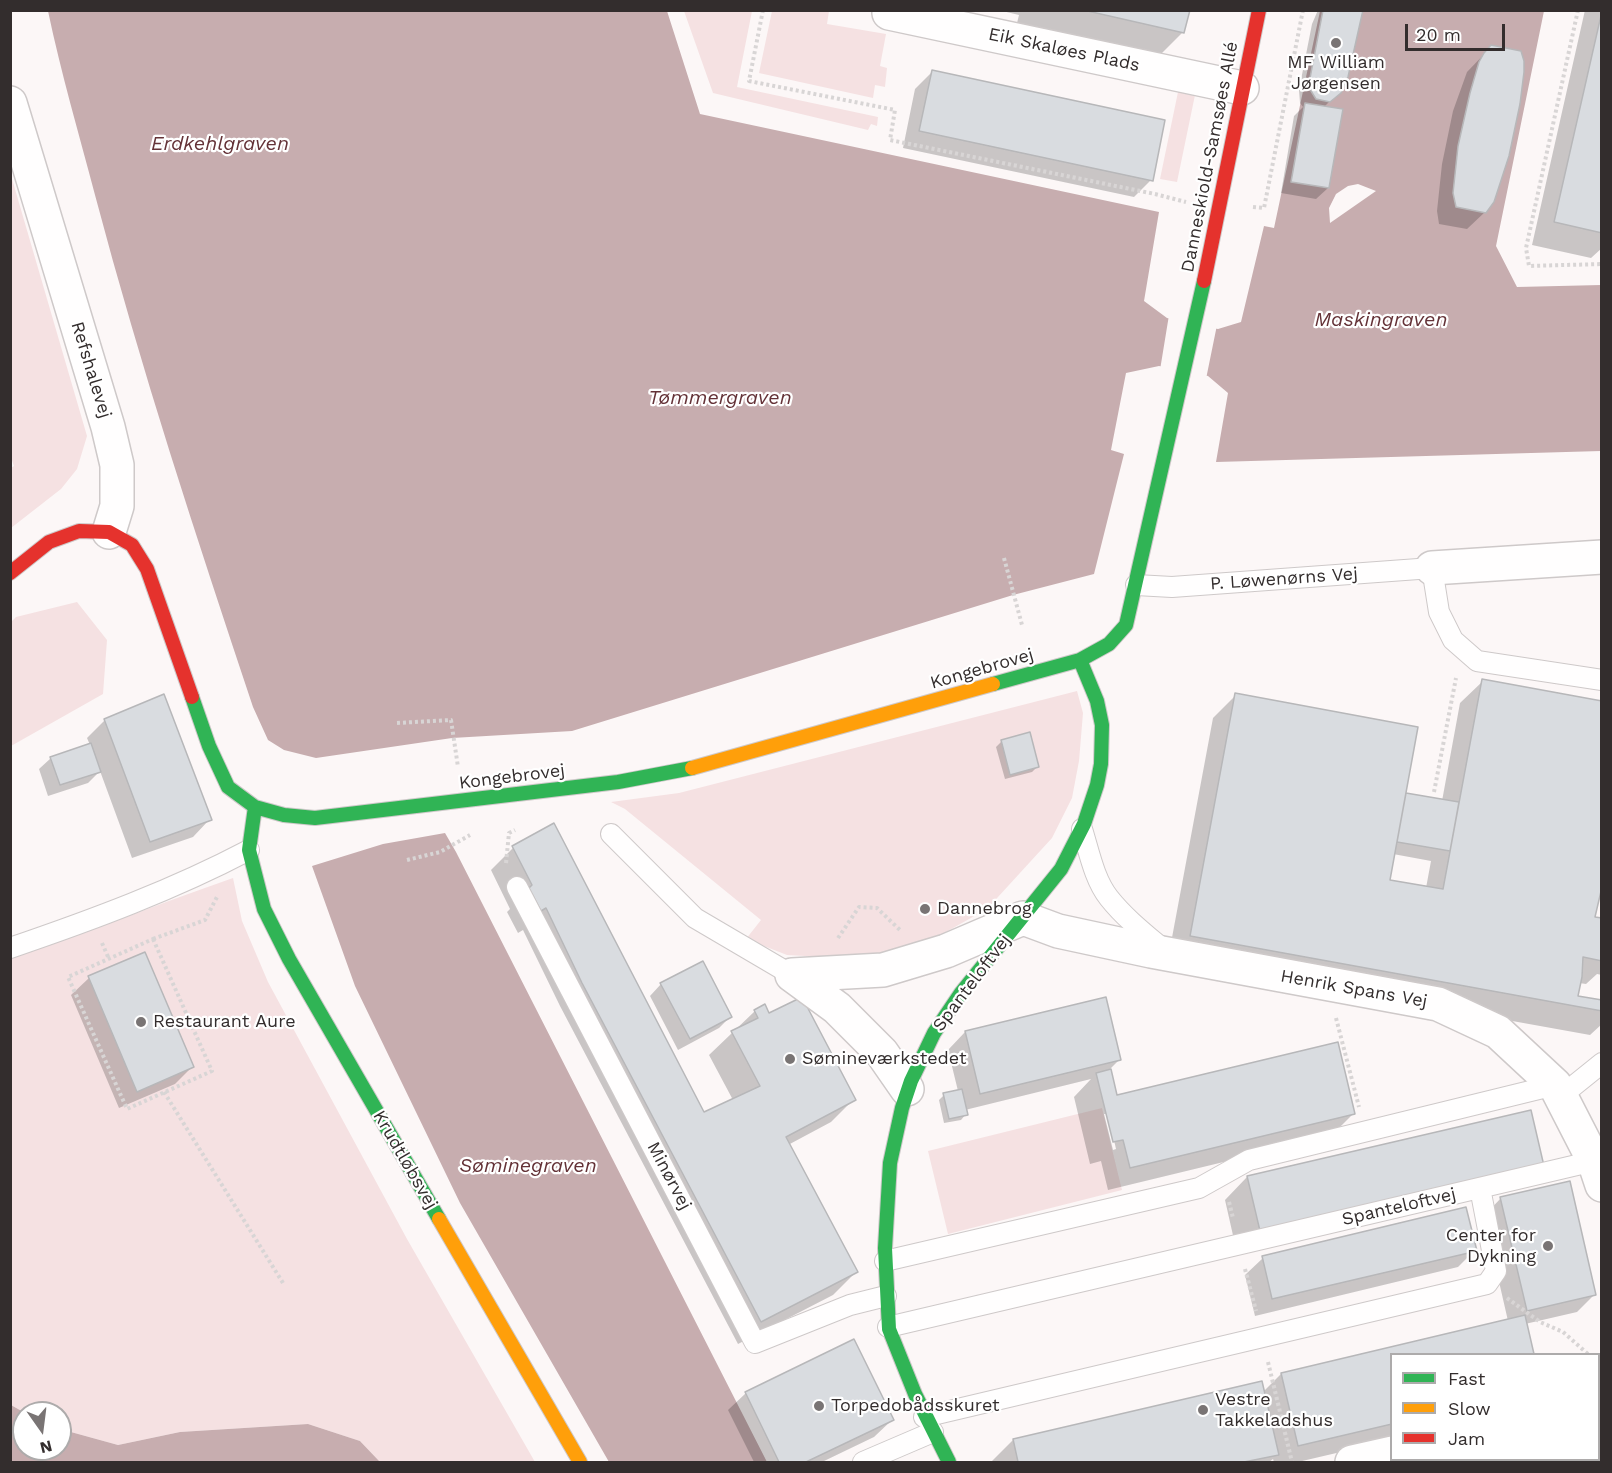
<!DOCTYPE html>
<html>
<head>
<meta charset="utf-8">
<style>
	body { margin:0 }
	#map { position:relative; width:1612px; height:1473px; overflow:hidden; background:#fcf7f7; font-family:"Work Sans",sans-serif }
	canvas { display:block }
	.frame { position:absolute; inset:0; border:12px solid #332d2d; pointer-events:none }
	.legend { position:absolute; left:1390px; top:1353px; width:210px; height:108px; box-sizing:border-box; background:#fff; border:2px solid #adabab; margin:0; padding:8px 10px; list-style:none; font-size:18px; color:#332d2d }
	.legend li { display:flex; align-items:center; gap:12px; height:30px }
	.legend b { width:30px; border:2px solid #adabab }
	.north { position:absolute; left:12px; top:1401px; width:60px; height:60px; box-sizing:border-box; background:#fff; border:2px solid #adabab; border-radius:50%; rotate:166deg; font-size:16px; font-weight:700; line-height:24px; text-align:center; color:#332d2d }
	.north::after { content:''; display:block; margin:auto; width:21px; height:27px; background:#797474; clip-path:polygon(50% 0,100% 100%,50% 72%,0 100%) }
	.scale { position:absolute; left:1405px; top:24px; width:100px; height:27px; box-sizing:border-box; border:3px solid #332d2d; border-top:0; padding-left:8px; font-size:18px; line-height:21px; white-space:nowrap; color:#332d2d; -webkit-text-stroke:4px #fff; paint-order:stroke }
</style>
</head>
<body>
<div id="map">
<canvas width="1612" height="1473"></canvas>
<div class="frame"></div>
<ul class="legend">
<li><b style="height:8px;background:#30b455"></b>Fast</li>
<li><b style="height:8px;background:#ff9f0a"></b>Slow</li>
<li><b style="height:8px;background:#e5322d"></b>Jam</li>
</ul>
<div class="north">N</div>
<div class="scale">20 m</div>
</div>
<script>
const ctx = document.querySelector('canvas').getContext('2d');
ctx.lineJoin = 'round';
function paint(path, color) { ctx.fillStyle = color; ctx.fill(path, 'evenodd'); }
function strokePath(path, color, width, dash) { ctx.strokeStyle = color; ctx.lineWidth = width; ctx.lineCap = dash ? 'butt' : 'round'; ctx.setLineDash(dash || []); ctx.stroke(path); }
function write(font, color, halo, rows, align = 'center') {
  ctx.font = font + ' "Work Sans",sans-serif'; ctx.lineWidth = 4.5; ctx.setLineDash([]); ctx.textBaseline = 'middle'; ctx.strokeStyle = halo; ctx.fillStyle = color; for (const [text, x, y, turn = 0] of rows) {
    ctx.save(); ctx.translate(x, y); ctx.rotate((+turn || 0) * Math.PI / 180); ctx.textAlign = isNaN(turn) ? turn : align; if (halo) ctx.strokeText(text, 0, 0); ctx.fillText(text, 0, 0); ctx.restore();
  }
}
const green = new Path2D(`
	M684,11H752L737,87L878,117L877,126L871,124L868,130L713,93Z
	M772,11H829L827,24L886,34L880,66L887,68L885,87L875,85L873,98L759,73Z
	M1178,92L1195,95L1177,182L1160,179Z
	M10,172L87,436L77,469L61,489L11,528V468L14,466L10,455Z
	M77,602L107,640L103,694L11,746V622L16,617Z
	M1077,691L1083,713L1079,761L1072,798L1052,838L987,909L928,942L886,956L841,958L787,955L746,939L761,920L625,809L611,802L679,793Z
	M233,878L242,921L268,982L407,1239L535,1462H380L360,1441L308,1424L180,1432L118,1445L60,1429V1413H25L11,1405L10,957C85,934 158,904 233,878Z
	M1102,1108L1122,1190L948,1234L928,1151Z`);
const water = new Path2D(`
	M48,11H667L700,114L1159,212L1144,301L1167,318L1218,329L1241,322L1264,226L1274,228L1320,11H1544L1496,246L1517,287L1601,285V451L1216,462L1228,393L1208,376L1159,366L1126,373L1111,450L1124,454L1094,574L1013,595L572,731L452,738L316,758L284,750L268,740L253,707C196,536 141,369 95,195C79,134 61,73 48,11Z
	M445,833L456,852L767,1462H609L460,1203L355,986L312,866L383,844Z
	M11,1405L25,1413L24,1449H60V1429L118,1445L180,1432L308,1424L360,1441L380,1462H11Z`);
const pier = new Path2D(`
	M1358,184L1376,191L1330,223L1329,208L1336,194L1348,186Z
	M1169,315L1217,325L1206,379L1160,370Z`);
const shadow = new Path2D(`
	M998,10H1188L1183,32L1160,55L1017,23L1019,15Z
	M1318,10H1361L1339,92L1323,108L1328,188L1316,199L1281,193L1294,116L1303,107L1300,103L1299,90L1312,24Z
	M1585,10H1602V248L1591,258L1532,245Z
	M1492,46L1485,212L1467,229L1439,224L1437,211L1442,164L1453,111L1467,72Z
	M932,72L1151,180L1134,197L903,148L915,89Z
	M1483,681L1594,919L1602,920V975L1597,974L1586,984L1579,983L1576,997L1602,1001V1024L1590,1035L1168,959L1213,718L1236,695L1404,797L1407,794L1442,801L1460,703ZM1393,854L1431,861L1426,888L1388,881Z
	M105,720L210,819L193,837L132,858L100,771L88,783L48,796L39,769L51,758L90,745L87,738Z
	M1028,734L1037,767L1032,772L1005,779L996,747L1001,742Z
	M513,848L703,1114L733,1100L709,1055L755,1011L765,1006L768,1015L854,1099L831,1122L788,1145L856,1272L833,1295L738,1344L560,1006L523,930L518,933L507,912L510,909L491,870Z
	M89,978L192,1067L175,1084L119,1108L71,995Z
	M661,984L730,1017L719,1028L678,1050L650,996Z
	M965,1032L1119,1060L1109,1070L1116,1097L1353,1114L1331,1136L1108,1190L1101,1161L1090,1164L1074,1097L1091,1079L965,1110L966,1114L961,1120L944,1123L939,1100L944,1095L958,1091L948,1050ZM1104,1114H1108L1116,1149L1113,1150Z
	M1542,1165L1237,1253L1225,1200L1247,1177Z
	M1501,1198L1595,1294L1577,1312L1525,1324L1532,1354H1392V1440L1298,1462H1274L1273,1459L1269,1462H991L1013,1440L1263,1392L1281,1374L1508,1321L1484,1216Z
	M1475,1250L1458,1267L1255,1316L1245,1275L1263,1258Z
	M746,1393L892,1420L874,1437L822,1462H754L728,1410Z`);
const building = new Path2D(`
	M1083,10H1190L1184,33Z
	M1363,10L1348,77L1341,93L1330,102L1316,99L1311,91L1310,78L1323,10Z
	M1602,11V233L1554,222Z
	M1491,45L1521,51L1524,61V72L1520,104L1509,156L1494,202L1486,213L1456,207L1453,193L1458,146L1470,93L1479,62L1484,53Z
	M932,70L1165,120L1153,181L919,131Z
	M1305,103L1343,109L1329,188L1291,182Z
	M1482,679L1602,701V887L1595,917L1602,918V961L1583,957L1582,977L1578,996L1602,1000V1011L1190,936L1235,693L1418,727L1390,880L1443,889Z
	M164,694L212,820L150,842L104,719Z
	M1030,732L1039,767L1010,775L1001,740Z
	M91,743L101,772L60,785L50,757Z
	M1406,793L1459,802L1450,851L1397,842Z
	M554,823L704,1112L760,1086L731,1031L758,1018L754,1010L765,1004L769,1013L802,997L856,1100L786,1137L858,1272L761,1322L582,983L546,908L541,911L529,888L532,885L512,846Z
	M145,952L194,1067L137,1092L88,976Z
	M703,961L732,1017L690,1039L660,983Z
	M1106,997L1121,1060L980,1094L965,1031Z
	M1338,1042L1355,1114L1130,1168L1123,1140L1113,1142L1096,1073L1111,1069L1117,1095Z
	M962,1089L968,1115L949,1119L943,1093Z
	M1531,1110L1544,1166L1260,1231L1247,1176Z
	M1570,1181L1596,1295L1527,1311L1500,1197Z
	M1466,1207L1477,1251L1272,1299L1262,1256Z
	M1525,1315L1534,1354H1392V1424L1298,1446L1281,1373Z
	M854,1339L894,1420L806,1462H779L745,1392Z
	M1262,1381L1279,1455L1244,1462H1018L1013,1439Z`);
const path = new Path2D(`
	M763,10L749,81L895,110L890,140L1155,194L1186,202
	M1578,10L1526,248L1529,266L1602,264
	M1253,207L1264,208L1303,10
	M1004,558L1022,625
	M397,723L451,720L458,767
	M1434,792L1456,678
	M407,860L440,852L470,835
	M506,863L509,833L515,830
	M838,938L859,907L877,908L901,931
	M153,939L212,1071L127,1109L68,977Z
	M153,939L205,920L218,895
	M102,943L109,959
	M1336,1018L1359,1107
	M164,1092L283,1283
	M1229,1202L1233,1218
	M1245,1269L1256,1311
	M1507,1298L1540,1322L1563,1332L1588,1354
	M1268,1362L1292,1462`);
const lane = new Path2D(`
	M1136,585L1172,587L1432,568L1439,612L1453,640L1477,661L1602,680
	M1082,829C1089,851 1094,879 1109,898C1124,917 1144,933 1163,949
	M611,834L695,918L792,975
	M517,887L755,1343L850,1305L886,1296
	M10,948C92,920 173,890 249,850
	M1561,1096L1602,1063
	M885,1261L1199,1188L1249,1160L1555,1085
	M888,1327L1594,1161
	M924,1417L1487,1284L1496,1271L1480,1188
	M863,1462L933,1432`);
const street = new Path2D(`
	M890,10L889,13L1242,88
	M10,103L108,427L117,465V506L109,532
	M1432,568L1602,557
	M792,975L883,970L946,951L1023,918L1058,931L1151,951L1438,1004L1498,1032L1555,1085L1594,1161L1602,1185
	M792,975L837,1008L882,1053L907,1089
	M1598,1403H1602
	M1352,1462L1392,1453`);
const fast = new Path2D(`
	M993,684L1080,660L1109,644L1126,625L1204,281
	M192,697L209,746L228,787L255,807L284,815L315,818L618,782L692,768
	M255,807L249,850L264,909L289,959L439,1219
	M949,1462L915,1394L889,1329L885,1248L890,1163L902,1108L911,1081L934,1033L961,993L1061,869L1084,824L1097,785L1101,764L1102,725L1097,701L1080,660`);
const slow = new Path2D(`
	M692,768L993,684
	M439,1219L580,1462`);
const jam = new Path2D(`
	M1204,281L1259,10
	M10,573L49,542L79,531L109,532L132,545L147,569L192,697`);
const markers = [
	[1336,43,6,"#797474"],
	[925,909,6,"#797474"],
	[141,1022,6,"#797474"],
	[790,1059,6,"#797474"],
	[1548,1246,6,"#797474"],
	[819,1406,6,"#797474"],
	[1203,1410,6,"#797474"]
];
const streetNames = [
	["Eik Skaløes Plads",1064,50,12],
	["Danneskiold-Samsøes Allé",1210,157,-79],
	["Refshalevej",91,370,73],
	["P. Løwenørns Vej",1284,579,-4],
	["Kongebrovej",982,669,-16],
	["Kongebrovej",512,777,-7],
	["Spanteloftvej",972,983,-53],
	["Henrik Spans Vej",1354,989,10],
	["Krudtløbsvej",405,1160,60],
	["Minørvej",669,1176,62],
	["Spanteloftvej",1399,1207,-13]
];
const poiNames = [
	["MF William",1336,63,"center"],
	["Jørgensen",1336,84,"center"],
	["Dannebrog",937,909],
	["Restaurant Aure",153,1022],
	["Sømineværkstedet",802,1059],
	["Center for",1536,1236,"right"],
	["Dykning",1536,1257,"right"],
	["Vestre",1215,1400],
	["Takkeladshus",1215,1421],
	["Torpedobådsskuret",831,1406]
];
const waterNames = [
	["Erdkehlgraven",220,144],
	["Maskingraven",1381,320],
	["Tømmergraven",720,398],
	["Søminegraven",528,1166]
];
paint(green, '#f5e1e2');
paint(water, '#c7adaf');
paint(pier, '#fcf7f7');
paint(shadow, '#0003');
paint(building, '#d9dce0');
strokePath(building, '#b7b7b9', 1.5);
strokePath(lane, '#cec9c9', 22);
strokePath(street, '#cec9c9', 36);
strokePath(fast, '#cec9c9', 16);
strokePath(slow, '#cec9c9', 16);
strokePath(jam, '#cec9c9', 16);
strokePath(path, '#d8d5d5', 4, [3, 3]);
strokePath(lane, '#fffefe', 20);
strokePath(street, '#fffefe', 33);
strokePath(fast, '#30b455', 14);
strokePath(slow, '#ff9f0a', 14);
strokePath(jam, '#e5322d', 14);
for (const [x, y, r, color] of markers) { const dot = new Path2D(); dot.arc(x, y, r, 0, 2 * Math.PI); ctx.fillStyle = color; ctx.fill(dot); strokePath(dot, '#fff', 2); }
write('18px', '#332d2d', '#fff', streetNames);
write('18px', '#332d2d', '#fff', poiNames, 'left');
write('italic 20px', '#643237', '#fff', waterNames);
</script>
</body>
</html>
